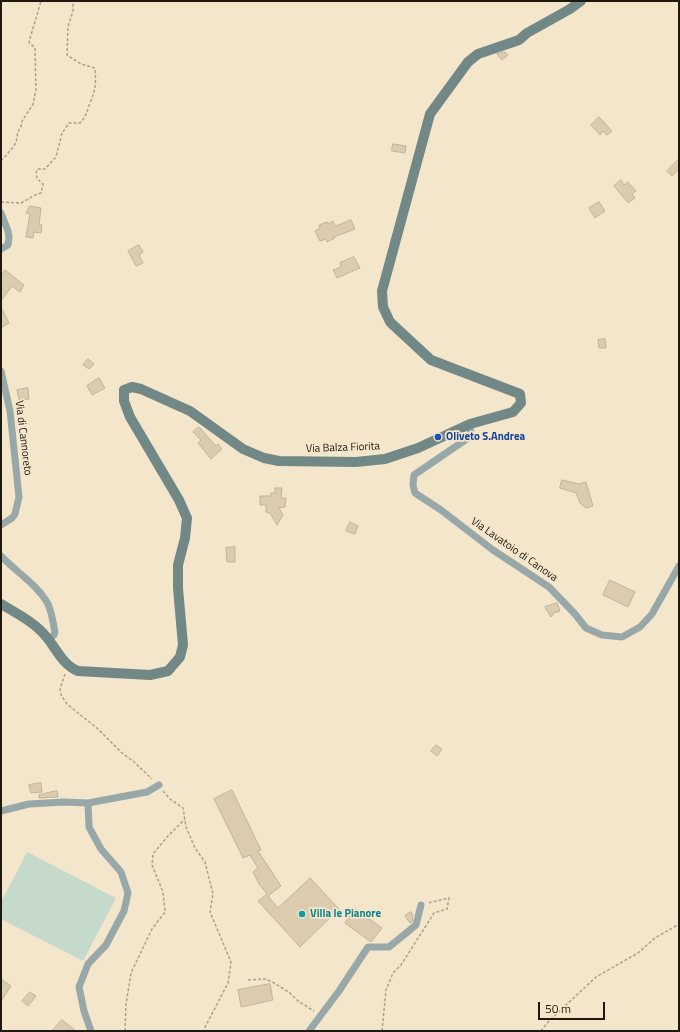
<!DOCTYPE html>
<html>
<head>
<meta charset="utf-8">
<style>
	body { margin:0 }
	#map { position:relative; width:680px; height:1032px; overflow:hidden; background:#f4e6cb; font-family:"Titillium Web",sans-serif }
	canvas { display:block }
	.frame { position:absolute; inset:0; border:2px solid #1e190f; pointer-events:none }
	.scale { position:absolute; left:538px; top:1002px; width:67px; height:18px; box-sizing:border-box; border:2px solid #1e190f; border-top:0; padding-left:5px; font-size:12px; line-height:14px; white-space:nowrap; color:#1e190f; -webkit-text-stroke:3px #f4e6cb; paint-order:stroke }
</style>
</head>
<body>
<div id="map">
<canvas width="680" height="1032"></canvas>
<div class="frame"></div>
<div class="scale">50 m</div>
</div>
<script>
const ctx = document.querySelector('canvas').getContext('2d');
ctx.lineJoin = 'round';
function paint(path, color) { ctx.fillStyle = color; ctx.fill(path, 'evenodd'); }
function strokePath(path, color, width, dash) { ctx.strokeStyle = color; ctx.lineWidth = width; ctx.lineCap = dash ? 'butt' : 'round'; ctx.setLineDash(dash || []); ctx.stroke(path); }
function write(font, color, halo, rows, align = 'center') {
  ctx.font = font + ' "Titillium Web",sans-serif'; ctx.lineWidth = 3.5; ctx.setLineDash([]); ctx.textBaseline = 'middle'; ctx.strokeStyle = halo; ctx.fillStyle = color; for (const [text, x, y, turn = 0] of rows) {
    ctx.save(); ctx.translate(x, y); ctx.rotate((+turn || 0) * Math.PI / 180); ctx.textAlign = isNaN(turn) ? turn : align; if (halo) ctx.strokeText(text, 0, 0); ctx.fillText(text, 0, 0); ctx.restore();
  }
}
const green = new Path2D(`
	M27,852L116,898L83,961L1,919V902Z`);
const building = new Path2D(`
	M505,52L508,55L502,60L497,54Z
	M599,117L612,131L607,135L603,131L600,135L591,125Z
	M393,144L406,146L405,153L392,151Z
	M679,159V169L672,176L667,171Z
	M621,180L624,185L628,182L636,191L632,194L635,198L628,203L614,186Z
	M599,202L605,211L595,218L589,208Z
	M30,206L41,208L39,225H42L41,233L34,232L33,238L26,237L30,214L26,213Z
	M351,220L355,229L334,237L335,238L327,242L326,239L320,241L315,231L320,228L319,225L327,222L328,224L333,221L335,226Z
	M139,245L143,252L139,255L143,263L136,266L128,251Z
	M354,257L360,268L337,278L333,270L341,267L340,263Z
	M5,270L24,285L20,292L12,286L1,301V276Z
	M1,307L9,323L1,328Z
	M605,339L606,348H599L598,340Z
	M88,359L94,364L89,369L83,365Z
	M99,378L105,388L92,395L87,386Z
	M28,388L29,399L19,400L17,390Z
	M199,427L216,446L218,444L222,449L211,459L198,443L201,440L193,432Z
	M562,480L579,484L586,482L593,506L586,508L580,503L576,493L560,488Z
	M275,488H282L281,498H286L285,507L279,508L283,515L277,525L270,513L266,512V505H260V496H271V493H275Z
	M350,522L358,526L355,534L346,531Z
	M235,547V562H227L226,548Z
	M610,580L635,592L628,607L603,595Z
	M557,603L560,611L554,613L551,617L545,607Z
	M436,745L442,749L437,756L431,751Z
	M41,783L42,792L31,793L29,785Z
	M232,790L261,850L258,851L281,886L268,896L278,908L310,878L339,909L300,947L258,901L267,894L259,884L253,872L258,868L250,855L243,858L214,799Z
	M57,791L58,797L39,798V795Z
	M356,909L382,928L371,942L345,923Z
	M411,912L413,915L412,922L410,923L405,916Z
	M1,979L11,986L1,1001Z
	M270,984L273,1000L241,1007L238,990Z
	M30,992L36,996L28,1006L22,1001Z
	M62,1020L76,1031H52Z`);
const path = new Path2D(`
	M1,161C6,155 13,149 16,142C18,135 16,134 21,127V123L33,104L36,90L35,48L29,42L41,1
	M1,202L21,203L35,195L41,193L43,184C37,179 35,177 37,169H45L56,157L62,133L69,123H80C86,117 87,111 90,103C96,89 96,83 95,68L81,64L67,55L68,27L73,11V1
	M65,674L60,689L61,695L67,704L98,729L122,753L133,761L152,779
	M163,791L170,799L183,808L186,827L195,848L205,862L213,894L210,912L231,962L228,983L203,1031
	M248,980L266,979L274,983L290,993L298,1001L314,1011
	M125,1031L126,1004L131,973L152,929L165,912L163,892L152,865L153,854L167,837L185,819
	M382,1031L386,990L393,973L401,965L434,913L447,909L449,898L428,903
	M541,1031L549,1021L596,977L638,953L655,938L679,924`);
const street = new Path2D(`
	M1,213L8,231L9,237L8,245L1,249
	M1,371L10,411L19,497L15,514L12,518L1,525
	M470,424L471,436L414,475L413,485L415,493L441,510L493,550L549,587L575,614L586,628L602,635L622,637L640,627L652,614L679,566
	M1,556C16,572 37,584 48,604C52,613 53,623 55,632L54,635L49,639
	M88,803L89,827L101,849L121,872L128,893L124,911L106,945L88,964L79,987L84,1011L91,1031
	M1,811L29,804L64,802L88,803L147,792L159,785
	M309,1031L339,991L368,947H389L416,925L421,905`);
const secondary = new Path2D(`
	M1,604C14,612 29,619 40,630C54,642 60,664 78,671L150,675L168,671L180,657L183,645L178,588V565L185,538L187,518L179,500L130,417L124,401V390L132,387L141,389L190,411L243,449L264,458L279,461L356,462L385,459L418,448L470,424L513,412L521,403L520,394L431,360L390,322L383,307L382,291L430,114L468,62L478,54L519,40L527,33L570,9L581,1`);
const markers = [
	[438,437,4,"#1a4fb4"],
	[302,914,4,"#0f9aa8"]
];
const transitNames = [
	["Oliveto S.Andrea",446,437]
];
const streetNames = [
	["Via di Cannoreto",23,438,83],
	["Via Balza Fiorita",343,448,-2],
	["Via Lavatoio di Canova",514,550,35]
];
const cultureNames = [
	["Villa le Pianore",310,914]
];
paint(green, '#c6dacc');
paint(building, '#dbccaf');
strokePath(building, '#c1b399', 1);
strokePath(path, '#aba08b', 1.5, [3, 2]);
strokePath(street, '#98a7a7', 7);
strokePath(secondary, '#718887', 10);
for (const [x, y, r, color] of markers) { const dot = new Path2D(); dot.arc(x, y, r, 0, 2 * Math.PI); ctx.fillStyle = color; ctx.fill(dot); strokePath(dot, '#f4e6cb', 1.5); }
write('bold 11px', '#164399', '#f4e6cb', transitNames, 'left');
write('11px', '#1e190f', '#f4e6cb', streetNames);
write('bold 11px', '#0d838f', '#f4e6cb', cultureNames, 'left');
</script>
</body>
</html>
